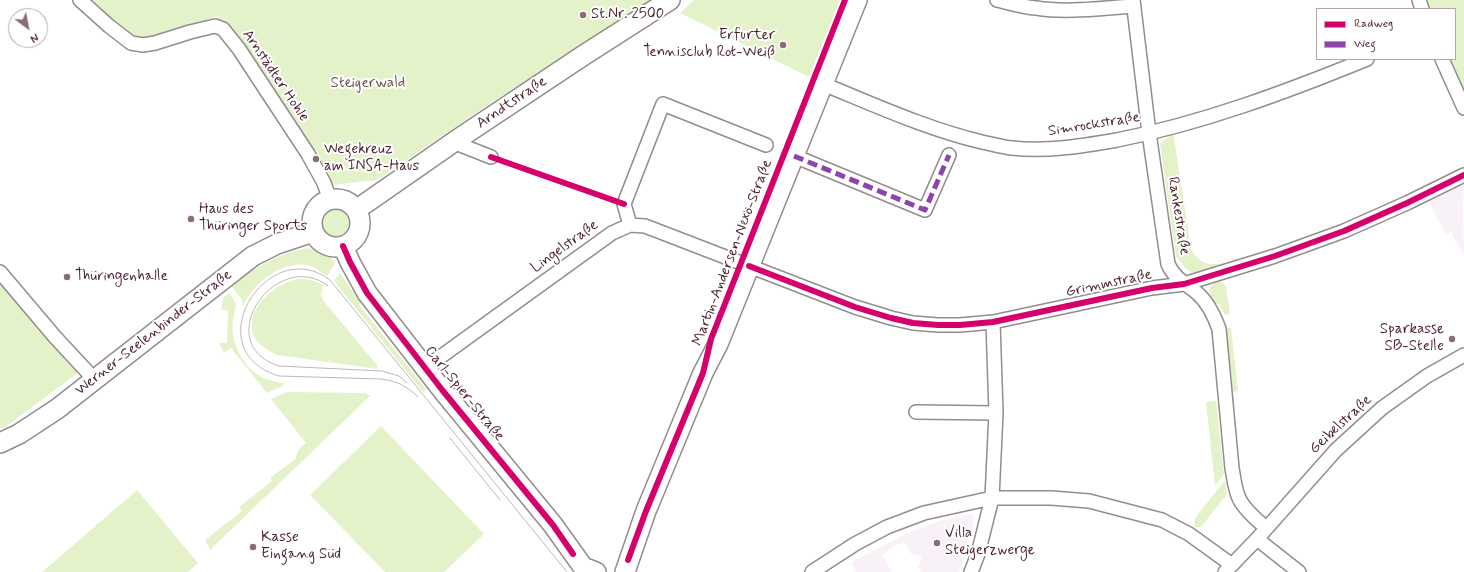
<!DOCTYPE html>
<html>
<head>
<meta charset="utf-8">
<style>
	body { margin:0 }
	#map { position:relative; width:1464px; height:572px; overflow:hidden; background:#fff; font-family:Mynerve,sans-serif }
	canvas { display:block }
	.legend { position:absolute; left:1316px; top:8px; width:140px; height:52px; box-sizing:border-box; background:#fff; border:1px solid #b7a5aa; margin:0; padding:5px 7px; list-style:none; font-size:12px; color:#4a1f2b }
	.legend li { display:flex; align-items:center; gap:8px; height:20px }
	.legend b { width:20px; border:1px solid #b7a5aa }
	.north { position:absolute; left:8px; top:8px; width:40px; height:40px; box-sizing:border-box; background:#fff; border:1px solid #b7a5aa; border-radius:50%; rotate:148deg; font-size:11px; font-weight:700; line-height:16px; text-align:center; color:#4a1f2b }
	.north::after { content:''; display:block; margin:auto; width:14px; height:18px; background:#896d75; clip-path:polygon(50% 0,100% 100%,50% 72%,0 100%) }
</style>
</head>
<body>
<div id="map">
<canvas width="1464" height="572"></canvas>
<ul class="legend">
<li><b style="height:5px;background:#d6006c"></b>Radweg</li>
<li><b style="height:5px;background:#8e44ad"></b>Weg</li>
</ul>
<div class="north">N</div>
</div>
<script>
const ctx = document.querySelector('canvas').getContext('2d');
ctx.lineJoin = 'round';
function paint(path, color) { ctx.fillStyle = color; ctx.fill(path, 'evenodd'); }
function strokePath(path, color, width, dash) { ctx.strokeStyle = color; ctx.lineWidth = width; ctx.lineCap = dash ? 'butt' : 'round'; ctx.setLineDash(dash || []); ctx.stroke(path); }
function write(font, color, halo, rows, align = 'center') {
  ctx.font = font + ' Mynerve,sans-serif'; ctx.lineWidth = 4; ctx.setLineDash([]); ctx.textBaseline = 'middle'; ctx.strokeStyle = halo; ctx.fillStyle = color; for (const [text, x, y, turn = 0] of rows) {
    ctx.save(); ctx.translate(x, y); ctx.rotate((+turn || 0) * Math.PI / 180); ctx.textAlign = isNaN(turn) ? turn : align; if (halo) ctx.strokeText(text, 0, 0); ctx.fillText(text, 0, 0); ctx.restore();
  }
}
const built = new Path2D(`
	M1464,184L1463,205L1464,256L1451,232L1446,234L1437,218L1429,201Z
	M972,514L974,517L973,526L968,545L959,572H921L918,565L921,562V557L915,554L912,555L904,542L899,545L898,544L882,555L892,572H856L851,562L912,531L939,521Z`);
const green = new Path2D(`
	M89,0H659L498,98L377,180L332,185L237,40L217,16C205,20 147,42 137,39C123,35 101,11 89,0Z
	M694,0H840L809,77L680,13Z
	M1423,0H1464V99L1446,59H1455V9H1426Z
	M1176,132L1174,134V138L1191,249C1202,268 1211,264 1230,263L1193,273L1186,269L1176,256L1160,144L1162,141L1169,137V134Z
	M321 222a14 14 0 1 1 28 0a14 14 0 1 1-28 0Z
	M309,248C320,250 330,253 335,264L327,276C322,273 317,268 311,266C284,258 253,283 243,306L241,298L231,286C257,267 276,253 309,248Z
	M340,273L361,303L359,305L426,389L423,392L334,281Z
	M298,279C307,279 315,280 323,285L321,294L323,300L377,365L378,369L277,355C270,351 262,347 257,341C239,313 273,284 298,279Z
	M0,280L80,371L7,426L0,429Z
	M1221,281L1226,286L1230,314L1225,315L1218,303L1215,305C1209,294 1205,284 1221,281Z
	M229,293C240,308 235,305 233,321C230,344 244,370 266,379C271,381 278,382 284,383L283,386L267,393L231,348L224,353L219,343H227L228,310H221L223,298Z
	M1226,328H1231L1238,391L1233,392Z
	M287,392L366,393L368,395H371L210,550L205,540L242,511L239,507L272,481L270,478L295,459L299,449L306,443L271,399Z
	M1216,401L1224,474L1215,486L1206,402Z
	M381,426L484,534L444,572H385L310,495Z
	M1225,480L1227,494L1201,527H1194L1195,518Z
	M137,490L198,563L188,572H42Z`);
const street = new Path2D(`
	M80,0L109,26L131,43L143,45L155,43L190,32L215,26L223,29L239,49L308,154L324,183L330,200
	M997,0C1010,3 1023,7 1036,8C1068,13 1101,8 1134,6
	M1133,0L1149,133L1168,264C1174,278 1185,283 1196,292C1207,301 1214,315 1219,329L1232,468C1234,479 1235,493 1241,502C1247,512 1257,520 1266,528
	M1419,0L1422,9
	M1442,59L1464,108
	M823,84C875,105 927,129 982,142C992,144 1002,147 1012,148C1047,152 1082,146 1117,140C1203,123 1286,92 1367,59
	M453,142L491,157
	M794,156L925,210L949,155
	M630,225L624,204L663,104L766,145
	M749,266L855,307L891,318L913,323L938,325H960L993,322L1152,288L1184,284L1275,256L1344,231L1407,203L1464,175
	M0,272L55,337L94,379
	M425,368L612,233L630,225L645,226L741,263
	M916,412L996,413
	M1257,539L1299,572
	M812,572L855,544L887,527L924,513L992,498H1051L1089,501L1162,520L1189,534L1232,565
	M971,572L978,554L992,498L996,413L993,322
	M1225,572L1257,539L1336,450L1382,408L1427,376L1464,355`);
const secondary = new Path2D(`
	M312 223a24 24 0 1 1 48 0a24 24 0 1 1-48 0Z
	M356,210L458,139L584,55L670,0
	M343,246L350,262L367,293L443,391L553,525L583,567L596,572
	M0,443L19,434L57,409L253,256L277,244L313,232
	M625,572L646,511L703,373L718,344L857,0`);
const tram = new Path2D(`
	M328,286C276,246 209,344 279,366L382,371L399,376L407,383
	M418,397C407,386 397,381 381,379L279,376C194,350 268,233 330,280L567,572
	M450,438L500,500`);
const quiet = new Path2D(`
	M794,156L925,210L949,155`);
const cycleway = new Path2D(`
	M491,157L624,204
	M343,246L350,262L367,293L443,391L553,525L573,554
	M749,266L855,307L891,318L913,323L938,325H960L993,322L1152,288L1184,284L1275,256L1344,231L1407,203L1464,175
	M628,560L646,511L703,373L711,339L845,0`);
const markers = [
	[583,15,4,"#896d75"],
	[783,45,4,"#896d75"],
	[316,159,4,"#896d75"],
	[191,219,4,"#896d75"],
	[67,277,4,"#896d75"],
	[1452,339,4,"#896d75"],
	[937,543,4,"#896d75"],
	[253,547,4,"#896d75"]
];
const poiNames = [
	["St.Nr. 2500",591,15],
	["Erfurter",775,36,"right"],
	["Tennisclub Rot-Weiß",775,53,"right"],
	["Wegekreuz",324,150],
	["am INSA-Haus",324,167],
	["Haus des",199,210],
	["Thüringer Sports",199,227],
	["Thüringenhalle",75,277],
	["Sparkasse",1444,330,"right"],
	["SB-Stelle",1444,347,"right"],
	["Villa",945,534],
	["Steigerzwerge",945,551],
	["Kasse",261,538],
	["Eingang Süd",261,555]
];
const streetNames = [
	["Arnstädter Hohle",275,76,56],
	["Arndtstraße",512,103,-34],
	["Simrockstraße",1094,125,-9],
	["Rankestraße",1178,216,81],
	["Lingelstraße",565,247,-36],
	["Martin-Andersen-Nexö-Straße",733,253,-69],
	["Grimmstraße",1109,284,-12],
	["Werner-Seelenbinder-Straße",154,333,-38],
	["Carl-Spier-Straße",464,394,51],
	["Geibelstraße",1341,425,-43]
];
const parkNames = [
	["Steigerwald",368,84]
];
paint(built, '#f8f1f7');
paint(green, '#e4f2c9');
strokePath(street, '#948c8e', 16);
strokePath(secondary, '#948c8e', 22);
strokePath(street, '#fff', 13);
strokePath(secondary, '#fff', 19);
strokePath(tram, '#bdb8b9', 1);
strokePath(quiet, '#8e44ad', 5, [10, 5]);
strokePath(cycleway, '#d6006c', 6);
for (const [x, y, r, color] of markers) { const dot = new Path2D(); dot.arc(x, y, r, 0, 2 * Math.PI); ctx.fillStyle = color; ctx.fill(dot); strokePath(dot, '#fff', 1.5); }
write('15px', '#4a1f2b', '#fff', poiNames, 'left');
write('15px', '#4a1f2b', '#fff', streetNames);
write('15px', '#6b5148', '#fff', parkNames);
</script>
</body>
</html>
